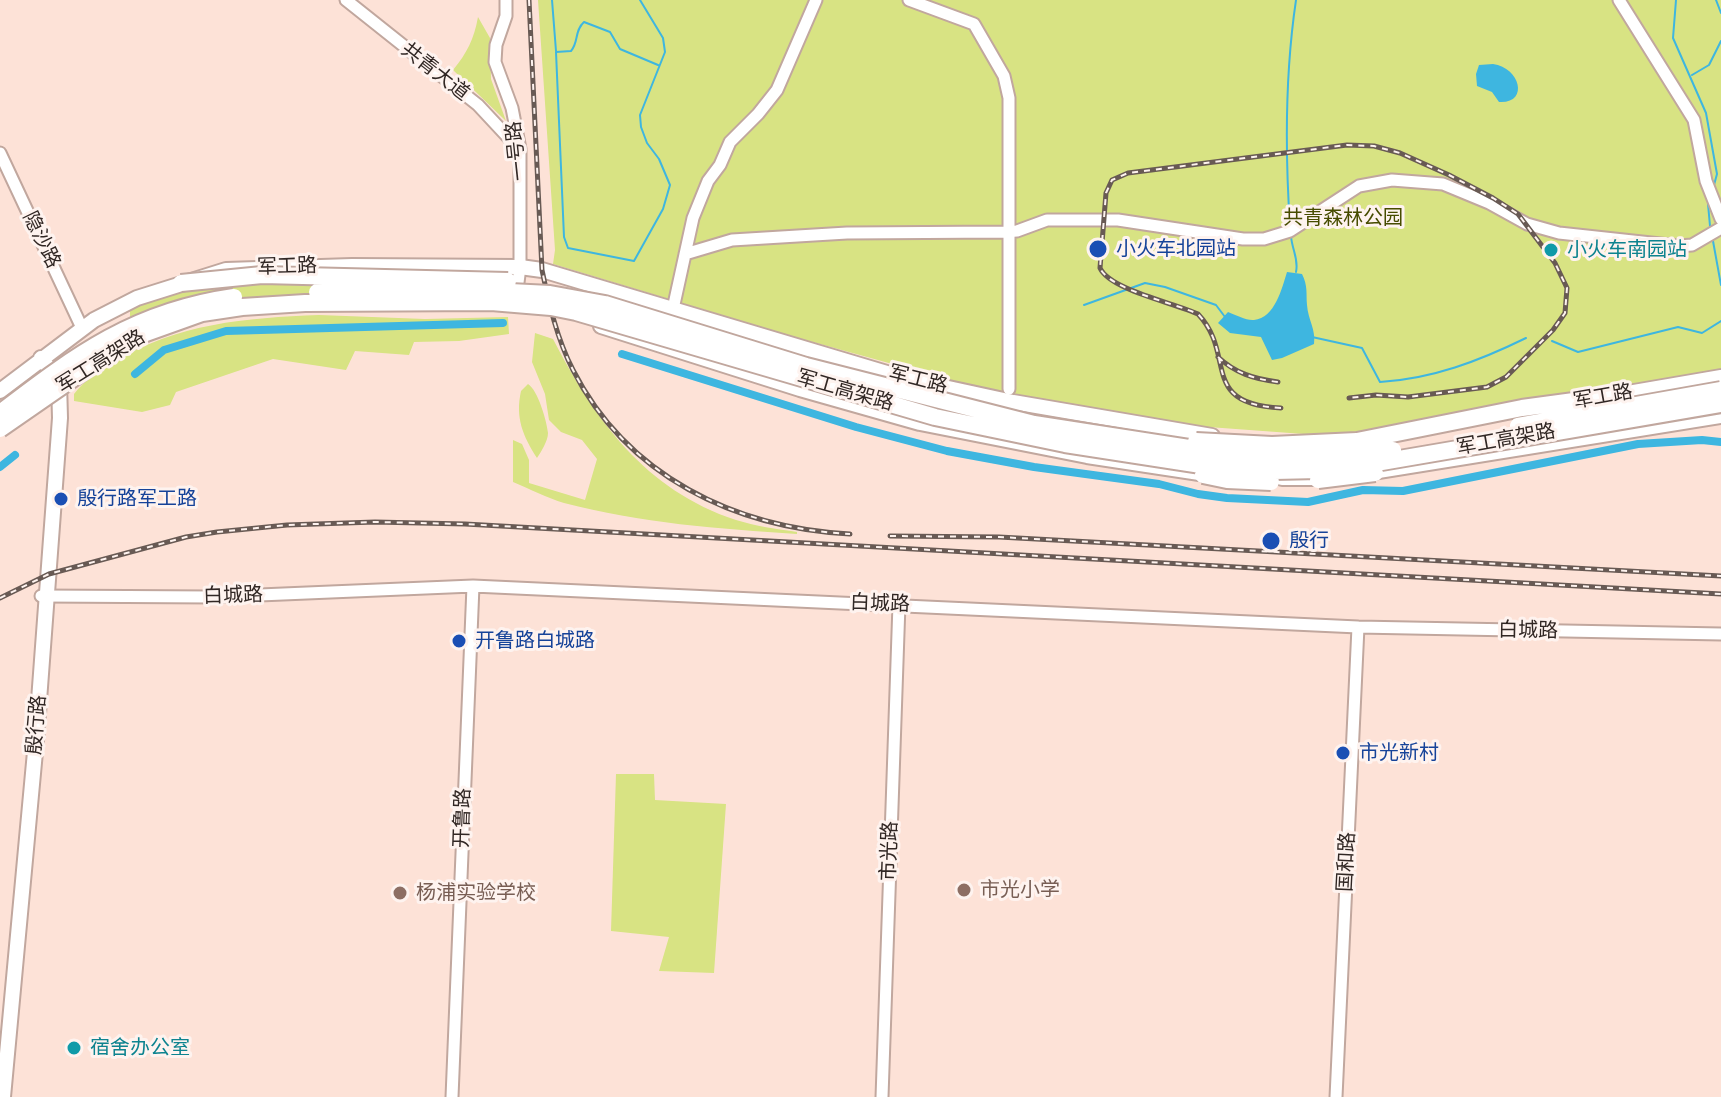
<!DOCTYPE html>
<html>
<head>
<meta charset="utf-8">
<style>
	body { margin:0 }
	canvas { display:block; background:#fde2d7 }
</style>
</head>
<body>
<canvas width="1721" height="1097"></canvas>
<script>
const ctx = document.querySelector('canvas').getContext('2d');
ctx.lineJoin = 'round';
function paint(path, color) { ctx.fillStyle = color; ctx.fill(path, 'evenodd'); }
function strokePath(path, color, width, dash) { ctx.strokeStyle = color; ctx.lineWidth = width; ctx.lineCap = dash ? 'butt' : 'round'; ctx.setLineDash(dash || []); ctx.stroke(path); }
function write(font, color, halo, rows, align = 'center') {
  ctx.font = font + ' Helvetica,"Noto Sans SC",sans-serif'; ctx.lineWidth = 6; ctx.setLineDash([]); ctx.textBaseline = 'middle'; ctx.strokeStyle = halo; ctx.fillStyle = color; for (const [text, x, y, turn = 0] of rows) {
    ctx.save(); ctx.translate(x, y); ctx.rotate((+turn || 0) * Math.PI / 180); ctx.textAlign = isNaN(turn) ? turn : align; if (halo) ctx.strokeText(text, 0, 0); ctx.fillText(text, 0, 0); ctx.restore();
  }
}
const green = new Path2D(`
	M538,0H1721V369L1464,414L1358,438L1195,426L1001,394L791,336L553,264L555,250Z
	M478,17L490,38L491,79L506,121L453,70C467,53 474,39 478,17Z
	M249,274L383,294L288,296L203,301L130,320V309L185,289Z
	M319,315L425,319L508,317L509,334L459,341L414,342L409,355L355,351L346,370L273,359L176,392L170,405L142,412L74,401V394C85,380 97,372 112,363C178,323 245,318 319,315Z
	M535,333L553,339C595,420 645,490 736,520C755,526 777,529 797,532V534C720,529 640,523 564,503C547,498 530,489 513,482V440L522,444L529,460V483L585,500L597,459L582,440L561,432L549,420L545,394L532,362Z
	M528,384C538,390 547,422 548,433C548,441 541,452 537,458C523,436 515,418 521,391Z
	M616,774H654L655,800L726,804L714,973L659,971L669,937L611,931Z`);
const water = new Path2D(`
	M1493,64C1521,68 1529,104 1499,102L1492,92L1477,86L1476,74L1479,65Z
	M1287,272L1302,274C1308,286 1306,293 1307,305C1308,320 1316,329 1314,344L1282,358L1272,360L1261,337L1230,333L1218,323L1228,312C1236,315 1247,321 1254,320C1275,318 1282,288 1287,272Z`);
const stream = new Path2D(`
	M552,0L556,51
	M640,0L663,38L665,52L640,115L641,127L647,143L659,159L670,185L663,209L634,261L568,248L564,237L556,52L571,51C579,42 574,31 584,22L610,32L620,49L658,65
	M1676,0L1673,38L1706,113L1717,174L1714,185
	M1716,0L1721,13
	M1692,75L1709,65L1721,41
	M1708,204L1710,226
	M1290,226C1285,151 1285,74 1296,0
	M1291,236C1292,250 1299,259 1296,272
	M1713,241L1721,285
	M1084,305L1145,283L1165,287L1216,305L1225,317
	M1312,337L1362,348L1380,382C1432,379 1479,361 1526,338
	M1552,341L1578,352L1678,327L1702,333L1721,321`);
const canal = new Path2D(`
	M622,354L856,427L947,451L1034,467L1159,484L1198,494L1227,498L1308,502L1363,490L1403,491L1638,444L1702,440L1721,442
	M135,374L164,350L226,331L503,323
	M0,467L15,455L0,467`);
const minor = new Path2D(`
	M346,0L478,105L519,149
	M506,0V16L496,45L495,62L512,108L520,149V267L516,298
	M909,0L974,24L1004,76L1009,98V389
	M1619,0L1694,120L1706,181L1721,219
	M0,153L82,328
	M685,254L732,240L847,233L1004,232L1017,231L1047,220H1118L1243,239H1264L1290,231L1359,186L1392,180L1443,184L1489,203L1527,224L1559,233L1679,246L1692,245L1721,228
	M673,309L693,218L708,181L720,165L730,142L758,114L777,90L816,0
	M41,596L212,597L473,586L1358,627L1721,634
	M452,1097L473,586
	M882,1097L899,604
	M1336,1097L1358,627`);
const major = new Path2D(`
	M601,326L800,389L920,423L1087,456L1206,474
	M0,391L94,320L137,298L226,270L352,266L520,267L542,270L907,379L1013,402L1212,436
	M1564,404L1721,377
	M1366,473L1721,416
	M1282,478H1330
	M3,1097L36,741L60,418L59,382L41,358`);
const rail = new Path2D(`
	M529,0L542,270C549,304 557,339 573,370C627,476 735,528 850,534
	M1218,357C1235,373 1254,379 1278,382
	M1281,408C1198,404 1237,355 1198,314C1175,303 1110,290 1100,268L1106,193L1112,180L1128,173L1347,145L1374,146L1400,153L1449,175L1493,198L1518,214L1555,263L1567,288L1565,313L1553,330L1506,377L1487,387L1408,397L1376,395L1349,398
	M890,536L999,537L1721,576
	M0,598L49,574L186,537L217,532L287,525L375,522L465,524L1721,594`);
const highwayBridge = new Path2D(`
	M181,283L262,275L508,281
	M317,292L490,291L550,294L605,304L806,366L1034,424L1247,457L1326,458L1393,450
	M0,413C77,354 135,311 234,297
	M1518,426L1721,390
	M0,429L117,348L146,333L202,313L242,307L305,303L491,302L551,307L576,312L935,417L1065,444L1227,469L1274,471L1319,470L1370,464L1721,404
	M1196,441L1272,445L1357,441L1522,408L1574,401
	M1203,475L1227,480L1271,482
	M1318,480L1375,473`);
const markers = [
	[1098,249,10,"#1a4fb4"],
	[1551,250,8,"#0f9aa8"],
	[61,499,8,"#1a4fb4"],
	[1271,541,10,"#1a4fb4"],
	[459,641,8,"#1a4fb4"],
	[1343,753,8,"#1a4fb4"],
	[964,890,8,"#8d6e63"],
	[400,893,8,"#8d6e63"],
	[74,1048,8,"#0f9aa8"]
];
const streetNames = [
	["共青大道",435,72,38],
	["一号路",517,151,-96],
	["隐沙路",41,240,64],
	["军工路",287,267,-2],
	["军工高架路",101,362,-32],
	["军工路",918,380,14],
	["军工高架路",845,391,16],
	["军工路",1603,397,-10],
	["军工高架路",1506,440,-10],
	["白城路",233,596,-2],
	["白城路",880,604,2],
	["白城路",1528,631,1],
	["殷行路",37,725,-85],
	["开鲁路",463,818,-88],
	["市光路",890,851,-88],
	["国和路",1347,862,-87]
];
const parkNames = [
	["共青森林公园",1343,218]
];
const transitNames = [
	["小火车北园站",1116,249],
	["殷行路军工路",77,499],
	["殷行",1289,541],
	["开鲁路白城路",475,641],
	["市光新村",1359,753]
];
const cultureNames = [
	["小火车南园站",1567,250],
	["宿舍办公室",90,1048]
];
const educationNames = [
	["市光小学",980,890],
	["杨浦实验学校",416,893]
];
paint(green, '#d8e383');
paint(water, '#3eb6e0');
strokePath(stream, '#3eb6e0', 2);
strokePath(canal, '#3eb6e0', 8);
strokePath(minor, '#c1a79e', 15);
strokePath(major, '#c1a79e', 18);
strokePath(minor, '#fff', 11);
strokePath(major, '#fff', 14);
strokePath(rail, '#685a54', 5);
strokePath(rail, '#fef3ef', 2, [6]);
strokePath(highwayBridge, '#c1a79e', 20, []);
strokePath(highwayBridge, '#fff', 16);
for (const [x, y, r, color] of markers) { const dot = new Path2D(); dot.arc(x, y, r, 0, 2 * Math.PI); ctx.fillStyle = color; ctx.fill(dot); strokePath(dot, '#fef3ef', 3); }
write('20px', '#312724', '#fef3ef', streetNames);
write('20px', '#474c00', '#fef3ef', parkNames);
write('20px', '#164399', '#fef3ef', transitNames, 'left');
write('20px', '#0d838f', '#fef3ef', cultureNames, 'left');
write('20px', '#785e54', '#fef3ef', educationNames, 'left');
</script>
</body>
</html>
